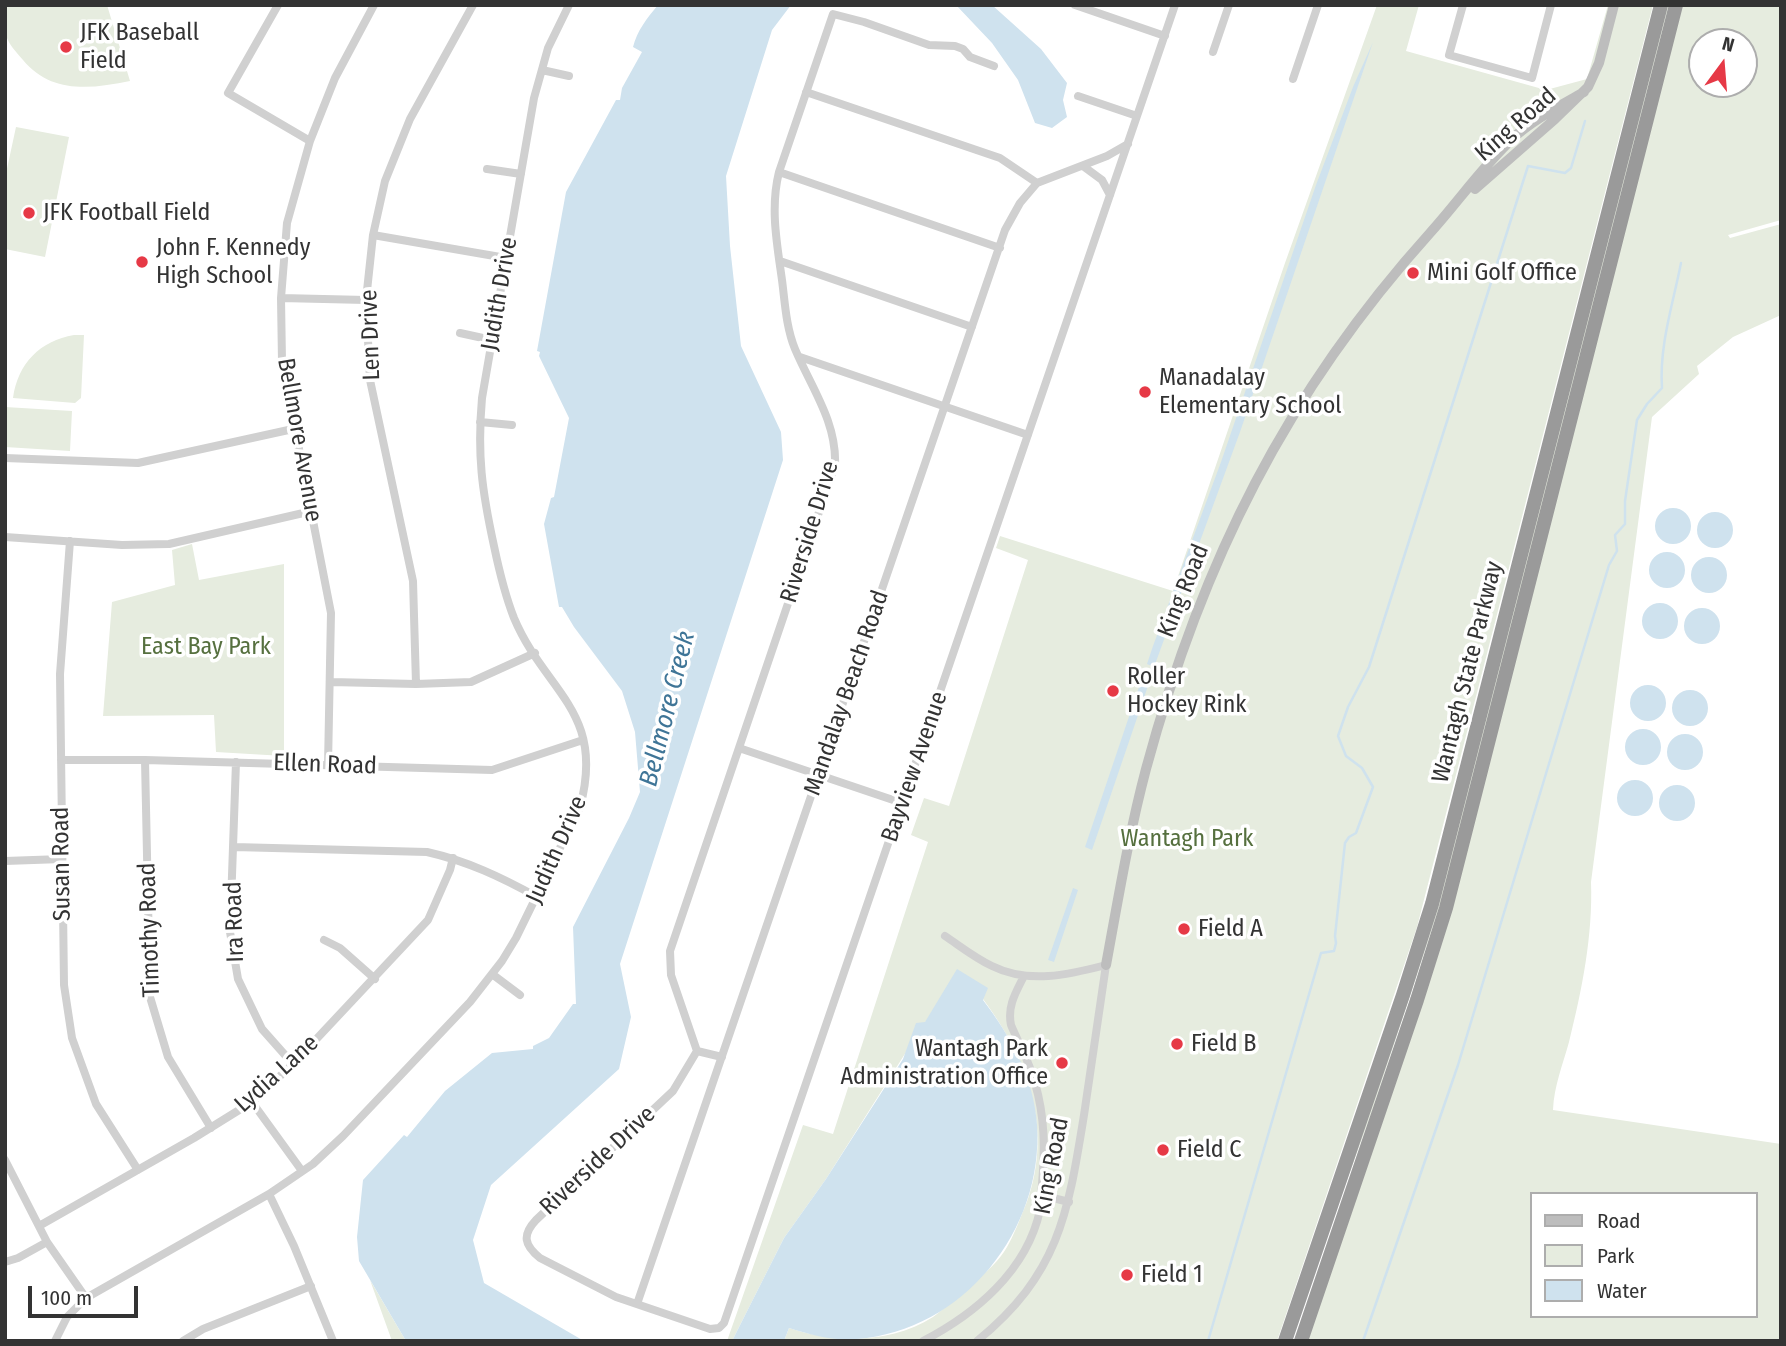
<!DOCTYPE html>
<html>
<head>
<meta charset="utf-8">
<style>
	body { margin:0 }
	#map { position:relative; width:1786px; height:1346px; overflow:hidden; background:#fff; font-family:"Fira Sans Condensed",sans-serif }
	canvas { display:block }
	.frame { position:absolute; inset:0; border:7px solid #333; pointer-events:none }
	.legend { position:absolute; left:1530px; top:1192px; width:228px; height:126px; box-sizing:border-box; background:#fff; border:2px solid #adadad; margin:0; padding:9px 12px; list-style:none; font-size:21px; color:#333 }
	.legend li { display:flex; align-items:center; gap:14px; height:35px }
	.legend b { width:35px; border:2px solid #adadad }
	.north { position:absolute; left:1688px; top:28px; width:70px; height:70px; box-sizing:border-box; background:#fff; border:2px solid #adadad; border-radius:50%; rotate:16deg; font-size:19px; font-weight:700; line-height:28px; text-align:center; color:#333 }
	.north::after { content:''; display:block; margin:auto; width:24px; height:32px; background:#e63946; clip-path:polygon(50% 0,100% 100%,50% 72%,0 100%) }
	.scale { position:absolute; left:28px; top:1286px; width:110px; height:32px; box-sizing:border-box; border:4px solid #333; border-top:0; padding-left:9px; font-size:21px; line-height:24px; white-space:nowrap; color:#333; -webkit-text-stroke:5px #fff; paint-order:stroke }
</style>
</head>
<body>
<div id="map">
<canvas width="1786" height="1346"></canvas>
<div class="frame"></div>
<ul class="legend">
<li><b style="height:9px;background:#bdbdbd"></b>Road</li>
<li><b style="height:19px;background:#e6ecdf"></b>Park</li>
<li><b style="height:19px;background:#cfe2ee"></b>Water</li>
</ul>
<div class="north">N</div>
<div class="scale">100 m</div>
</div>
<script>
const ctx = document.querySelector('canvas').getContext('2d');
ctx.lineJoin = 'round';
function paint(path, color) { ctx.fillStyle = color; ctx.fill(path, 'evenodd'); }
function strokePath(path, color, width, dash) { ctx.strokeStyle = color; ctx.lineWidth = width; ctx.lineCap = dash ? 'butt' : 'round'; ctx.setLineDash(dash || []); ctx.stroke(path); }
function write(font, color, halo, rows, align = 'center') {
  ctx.font = font + ' "Fira Sans Condensed",sans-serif'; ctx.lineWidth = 7; ctx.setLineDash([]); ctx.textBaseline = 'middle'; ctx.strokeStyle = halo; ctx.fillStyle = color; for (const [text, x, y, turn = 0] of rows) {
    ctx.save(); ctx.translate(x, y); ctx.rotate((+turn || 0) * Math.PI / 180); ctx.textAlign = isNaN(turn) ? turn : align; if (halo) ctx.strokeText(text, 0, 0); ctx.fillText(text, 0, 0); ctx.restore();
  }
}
const green = new Path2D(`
	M5,5H107L130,81C91,89 51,94 23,60C18,54 10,46 7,38C3,30 5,15 5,5Z
	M1377,5H1419L1406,51L1546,90L1587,79L1608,5H1653L1417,927L1277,1341H784L789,1328C834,1343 891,1344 933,1317C943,1310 952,1300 961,1292C973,1281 991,1270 1001,1256C1009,1246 1015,1231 1020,1219C1057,1140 1032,1065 983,999L925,1022L826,1179L784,1238L732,1341H727L803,1125L833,1134L928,842L911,835L924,798L949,806L1028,560L996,548L1000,536L1173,591L1285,263Z
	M1666,5H1669L1443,896L1370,1117L1343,1191L1423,948Z
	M1682,5H1781V220L1728,235L1730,238L1781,224V315L1733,337L1697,366L1699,374L1652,417L1591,882C1593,935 1582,990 1569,1042C1563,1064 1554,1086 1553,1110L1781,1144V1341H1306L1438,954ZM1702,42H1744V84H1702ZM1532,1194H1756V1316H1532Z
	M16,127L69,137L45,257L5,249V178Z
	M74,335H84L81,398L75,403L13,398C18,363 40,341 74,335Z
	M5,407L72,411L70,451L5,447Z
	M192,544L199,580L284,564V756L216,752L214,715L103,716L112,602L175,585L172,550Z
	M370,1280L406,1341H392Z`);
const water = new Path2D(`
	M658,5H791L772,30L726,176L730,246L741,346L781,432L783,460L620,964L631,1017L619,1069L491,1185L473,1240L484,1283L584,1341H406L359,1261L357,1237L363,1180L404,1135L407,1137L445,1091L492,1053L533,1049V1046L549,1038L573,1004H576L573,927L629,818L640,792L635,732L622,691L574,627L562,607H559L544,524L551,498L554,497L569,418L539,356L540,352L537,351L566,192L616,100H620L622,88L642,52L633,47C637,31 647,18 658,5Z
	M956,5H992L1041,49L1067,83L1063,100L1067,117L1052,128L1035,123L1018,80L992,43Z
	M1373,42L1240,432L1154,667L1147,664L1153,646L1221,462L1316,185L1353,87Z
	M1655 526a18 18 0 1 1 36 0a18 18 0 1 1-36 0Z
	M1697 530a18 18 0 1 1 36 0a18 18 0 1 1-36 0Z
	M1649 570a18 18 0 1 1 36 0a18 18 0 1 1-36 0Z
	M1691 575a18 18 0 1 1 36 0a18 18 0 1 1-36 0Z
	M1642 621a18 18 0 1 1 36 0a18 18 0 1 1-36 0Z
	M1684 626a18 18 0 1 1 36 0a18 18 0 1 1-36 0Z
	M1142,678L1150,680L1092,850L1085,847Z
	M1630 703a18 18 0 1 1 36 0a18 18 0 1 1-36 0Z
	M1672 708a18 18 0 1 1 36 0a18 18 0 1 1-36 0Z
	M1625 747a18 18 0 1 1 36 0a18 18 0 1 1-36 0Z
	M1667 752a18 18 0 1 1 36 0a18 18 0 1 1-36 0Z
	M1617 798a18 18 0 1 1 36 0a18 18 0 1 1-36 0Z
	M1659 803a18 18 0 1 1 36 0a18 18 0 1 1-36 0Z
	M1073,888L1078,890L1054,962L1048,960Z
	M957,969L988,988L983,1000C1011,1037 1034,1078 1037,1125C1044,1230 963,1331 857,1339C833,1341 811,1335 789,1328L784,1341H732L784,1238L826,1179L903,1059L916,1023L925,1022Z`);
const stream = new Path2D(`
	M1208,1341L1321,953L1334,951L1336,943L1335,936L1345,843L1349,837L1356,833L1373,787L1362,768L1346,756L1338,736L1348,707L1369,667L1528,166L1565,173L1571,168L1585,121
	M1363,1341L1458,1065L1609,565L1617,551L1615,535L1625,524V501L1637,420L1647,404L1662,388C1659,346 1673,304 1681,263`);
const street = new Path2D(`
	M278,5L228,93L310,141
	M1075,5L1165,36
	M1463,5L1449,55L1532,78L1551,5
	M1213,52L1229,5
	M542,70L569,76
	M1293,79L1318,5
	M806,92L1000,158L1037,183
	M1078,96L1137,116
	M1083,166L1102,180L1110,195
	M487,169L521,174
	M779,172L1000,248
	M373,235L506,258
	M780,261L972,327
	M281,298L366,300
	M460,333L492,340
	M800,357L1028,435
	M480,422L512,425
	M5,458L138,463L293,429
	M5,537L122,545L169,544L312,511
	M70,541L60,674L64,985L72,1038L96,1104L138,1170
	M331,682L416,684L471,682L535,653
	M416,684L413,581L370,380L366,300L373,235L385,181L410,119L473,5
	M739,748L902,803
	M61,760H145L492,770L583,740
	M145,760L150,997L168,1057L211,1128
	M236,762L230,932L238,979L262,1029L293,1064
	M328,765L331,613L282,362L281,298L287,223L310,141L335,78L374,5
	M234,847L427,852C467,861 501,877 537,897
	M5,861L62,859
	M945,936C960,946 975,958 992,966C1028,984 1068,975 1106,965C1099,1015 1091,1065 1084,1115C1068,1214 1059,1274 977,1341
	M324,940L340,948L375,979
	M492,974L520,995
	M697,1051L673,1091L536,1220C522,1235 524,1245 540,1258L616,1297L710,1329L719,1328L724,1323L1175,5
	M722,1057L697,1051L671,975L670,951L835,465C837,422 811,387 795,349C786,327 785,303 782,280C777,244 770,208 779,172L833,14L864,22L929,45L955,46L963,49L970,57L994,66
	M252,1102L302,1171
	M5,1160L47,1242L86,1298
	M269,1194L294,1246L333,1341
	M1041,1195L1069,1202
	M39,1226L194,1138L252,1102L293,1064L428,920L450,870L453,858
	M5,1262L18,1258L47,1242
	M637,1304L1005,230L1020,203L1037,183L1107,156L1128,144
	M55,1341L67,1317L86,1298L269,1194L313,1164L343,1136L470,1002L502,961L516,938L580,807C606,711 545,692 514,618C505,595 499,570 494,546C482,491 477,455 482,398L534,98L548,48L569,5
	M183,1341L203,1329L311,1286
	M923,1341C975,1314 1027,1271 1040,1210C1042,1202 1041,1192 1042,1184C1045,1149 1045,1117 1035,1083C1030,1063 1019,1044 1011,1025C1007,1006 1016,992 1024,976`);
const secondary = new Path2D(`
	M1475,189L1555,119L1588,87L1599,63L1614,5
	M1106,965C1118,900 1129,833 1146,769C1202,562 1286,393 1430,233C1458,202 1483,166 1513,138C1534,119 1560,106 1584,92`);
const highway = new Path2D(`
	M1285,1341L1403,995L1432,904L1661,5
	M1301,1341L1417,1000L1446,908L1676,5`);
const markers = [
	[66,47,7,"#e63946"],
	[29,213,7,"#e63946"],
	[142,262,7,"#e63946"],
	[1413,273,7,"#e63946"],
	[1145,392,7,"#e63946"],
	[1113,691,7,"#e63946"],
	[1184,929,7,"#e63946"],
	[1177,1044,7,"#e63946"],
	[1062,1063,7,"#e63946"],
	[1163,1150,7,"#e63946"],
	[1127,1275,7,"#e63946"]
];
const poiNames = [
	["JFK Baseball",80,33],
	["Field",80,61],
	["JFK Football Field",43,213],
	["John F. Kennedy",156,248],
	["High School",156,276],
	["Mini Golf Office",1427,273],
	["Manadalay",1159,378],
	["Elementary School",1159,406],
	["Roller",1127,677],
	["Hockey Rink",1127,705],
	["Field A",1198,929],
	["Field B",1191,1044],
	["Wantagh Park",1048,1049,"right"],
	["Administration Office",1048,1077,"right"],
	["Field C",1177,1150],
	["Field 1",1141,1275]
];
const streetNames = [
	["King Road",1516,125,-41],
	["Judith Drive",500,294,-80],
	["Len Drive",371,335,-92],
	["Bellmore Avenue",299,440,80],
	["Riverside Drive",810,532,-73],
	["King Road",1184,591,-68],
	["Wantagh State Parkway",1468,672,-76],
	["Mandalay Beach Road",847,693,-71],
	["Ellen Road",325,765,2],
	["Bayview Avenue",915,767,-71],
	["Judith Drive",557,850,-66],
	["Susan Road",62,864,-91],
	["Ira Road",235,922,-92],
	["Timothy Road",150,930,-92],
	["Lydia Lane",277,1074,-42],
	["Riverside Drive",598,1161,-43],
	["King Road",1052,1166,-79]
];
const parkNames = [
	["East Bay Park",206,647],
	["Wantagh Park",1187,839]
];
const waterNames = [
	["Bellmore Creek",668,709,-76]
];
paint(green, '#e6ecdf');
paint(water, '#cfe2ee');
strokePath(stream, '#cfe2ee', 2.5);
strokePath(street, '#d0d0d0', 8);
strokePath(secondary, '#bdbdbd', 10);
strokePath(highway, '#9a9a9a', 14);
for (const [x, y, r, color] of markers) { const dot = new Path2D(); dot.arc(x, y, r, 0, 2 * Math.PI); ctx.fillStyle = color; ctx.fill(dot); strokePath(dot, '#fff', 2.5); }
write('24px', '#333', '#fff', poiNames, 'left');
write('24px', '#333', '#fff', streetNames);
write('24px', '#56703f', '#fff', parkNames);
write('italic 26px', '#3f7597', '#fff', waterNames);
</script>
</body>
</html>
